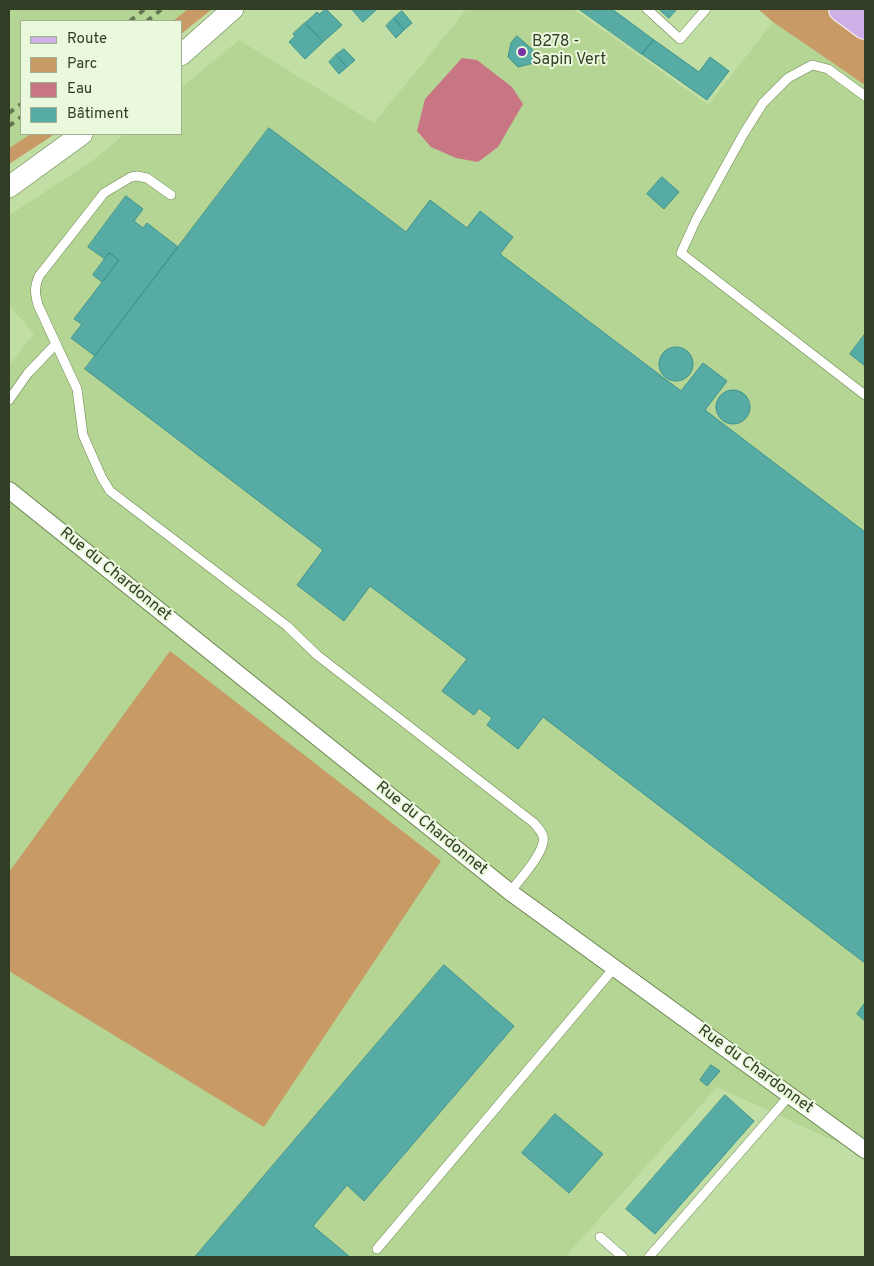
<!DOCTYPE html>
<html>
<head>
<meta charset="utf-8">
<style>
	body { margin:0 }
	#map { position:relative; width:874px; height:1266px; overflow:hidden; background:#c1dea4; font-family:Overpass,sans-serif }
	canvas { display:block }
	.frame { position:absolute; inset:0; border:10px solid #323d26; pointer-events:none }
	.legend { position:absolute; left:20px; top:20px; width:162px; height:115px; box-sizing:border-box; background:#eaf9dc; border:1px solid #a0ae93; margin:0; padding:6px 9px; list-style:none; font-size:15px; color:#323d26 }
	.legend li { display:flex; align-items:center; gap:10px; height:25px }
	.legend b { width:25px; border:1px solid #a0ae93 }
</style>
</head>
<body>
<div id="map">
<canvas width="874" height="1266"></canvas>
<div class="frame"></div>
<ul class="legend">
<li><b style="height:6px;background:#cfb0e6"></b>Route</li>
<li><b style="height:14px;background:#c89a65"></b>Parc</li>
<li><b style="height:14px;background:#c97684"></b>Eau</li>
<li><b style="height:14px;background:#56aba5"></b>Bâtiment</li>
</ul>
</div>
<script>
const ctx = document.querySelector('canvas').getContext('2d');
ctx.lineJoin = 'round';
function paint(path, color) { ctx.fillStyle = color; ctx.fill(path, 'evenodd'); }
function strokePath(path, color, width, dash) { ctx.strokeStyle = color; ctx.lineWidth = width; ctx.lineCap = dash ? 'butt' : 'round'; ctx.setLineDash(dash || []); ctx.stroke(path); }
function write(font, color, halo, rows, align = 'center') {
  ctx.font = font + ' Overpass,sans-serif'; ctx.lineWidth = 4; ctx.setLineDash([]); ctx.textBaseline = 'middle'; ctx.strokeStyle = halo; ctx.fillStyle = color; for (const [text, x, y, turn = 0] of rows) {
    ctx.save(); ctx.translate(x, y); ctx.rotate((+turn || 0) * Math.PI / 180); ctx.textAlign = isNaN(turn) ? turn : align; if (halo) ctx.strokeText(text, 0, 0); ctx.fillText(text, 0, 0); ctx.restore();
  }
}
const built = new Path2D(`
	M9,9H188L173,21H21V134H31L9,148Z
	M467,9H573L708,105L773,22L865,85V1155L717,1087L565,1257H9V365L34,334L9,305V215L91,162L125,134H181V88L239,40L374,123Z`);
const green = new Path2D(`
	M188,9H212L181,34V21H173Z
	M758,9H865V85L773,22Z
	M31,134H55L9,164V148Z
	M170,651L441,861L264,1127L9,971V872Z`);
const water = new Path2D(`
	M462,58L477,60L512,87L523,104L498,147L478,162L456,158L431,147L417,131L425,99Z`);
const building = new Path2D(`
	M326,9L342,25L323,42L305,23L317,12L319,14Z
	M352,9H377L363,22Z
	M579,9H612L654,40L642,54Z
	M659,9H677L669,18Z
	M402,11L412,23L404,30L394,18Z
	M394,18L404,30L396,38L386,26Z
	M305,23L323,42L305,59L289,42L295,36L293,34Z
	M517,36L542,58V61L518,67L508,57L511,43Z
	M654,40L699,72L710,57L729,71L707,100L642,54Z
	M344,49L355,60L347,67L336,55Z
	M336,55L347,67L339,74L329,62Z
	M269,128L406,232L430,200L467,228L480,211L513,237L500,254L681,391L703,363L727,381L705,410L865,532V963L543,717L518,749L487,725L492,718L479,708L474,715L442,691L467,659L370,586L344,621L297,585L323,550L85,369Z
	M662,177L679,192L664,209L647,194Z
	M126,196L143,209L134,221L143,228L147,223L178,247L95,356L71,338L82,324L74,319L119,260L109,253L105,259L88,247Z
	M109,253L119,260L102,282L93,275Z
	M865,334V366L850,354Z
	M659 364a17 17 0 1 1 34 0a17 17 0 1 1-34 0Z
	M716 407a17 17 0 1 1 34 0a17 17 0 1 1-34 0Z
	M444,965L514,1026L364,1201L347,1185L313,1226L350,1257H195Z
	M865,1003V1021L857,1014Z
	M711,1065L720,1071L707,1086L700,1080Z
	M725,1095L754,1121L655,1234L626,1209Z
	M555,1114L603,1154L569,1193L522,1153Z`);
const service = new Path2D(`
	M647,9L680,39L706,9
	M865,96L828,69L812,65L788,78L763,103L744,133L696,220L681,253L865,395
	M171,195L147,178L137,176L131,177L104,193L39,276C34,287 35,294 38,305L77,389L83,435L102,478L110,491L287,626L317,655L534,823C537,827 541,830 543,836C547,851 519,880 510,892
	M9,400L28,373L56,344
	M600,1237L623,1257
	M377,1249L614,968
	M649,1257L790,1095`);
const minor = new Path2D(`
	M9,490L510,892L865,1150`);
const tertiary = new Path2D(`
	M181,55L233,9
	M9,187L82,134`);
const primary = new Path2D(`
	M842,9L865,26`);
const rail = new Path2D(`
	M130,21L145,9
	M147,21L162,9
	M9,113L21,104
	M9,126L21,117`);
const markers = [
	[522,52,5,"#7932a6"]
];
const poiNames = [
	["B278 -",532,43],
	["Sapin Vert",532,61]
];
const streetNames = [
	["Rue du Chardonnet",115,575,39],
	["Rue du Chardonnet",431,829,39],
	["Rue du Chardonnet",755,1070,36]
];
paint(built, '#b5d594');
paint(green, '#c89a65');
paint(water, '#c97684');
paint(building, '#56aba5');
strokePath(building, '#3d948e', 1);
strokePath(service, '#6b854f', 10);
strokePath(minor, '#6b854f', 18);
strokePath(tertiary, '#6b854f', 22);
strokePath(primary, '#fff', 28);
strokePath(service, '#fff', 9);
strokePath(minor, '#fff', 16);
strokePath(tertiary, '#fff', 21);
strokePath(primary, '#cfb0e6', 26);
strokePath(rail, '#647652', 4, [6, 6]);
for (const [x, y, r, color] of markers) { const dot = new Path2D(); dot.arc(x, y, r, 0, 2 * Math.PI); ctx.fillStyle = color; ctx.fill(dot); strokePath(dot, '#eaf9dc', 2); }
write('16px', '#323d26', '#eaf9dc', poiNames, 'left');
write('16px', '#323d26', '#eaf9dc', streetNames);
</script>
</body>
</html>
